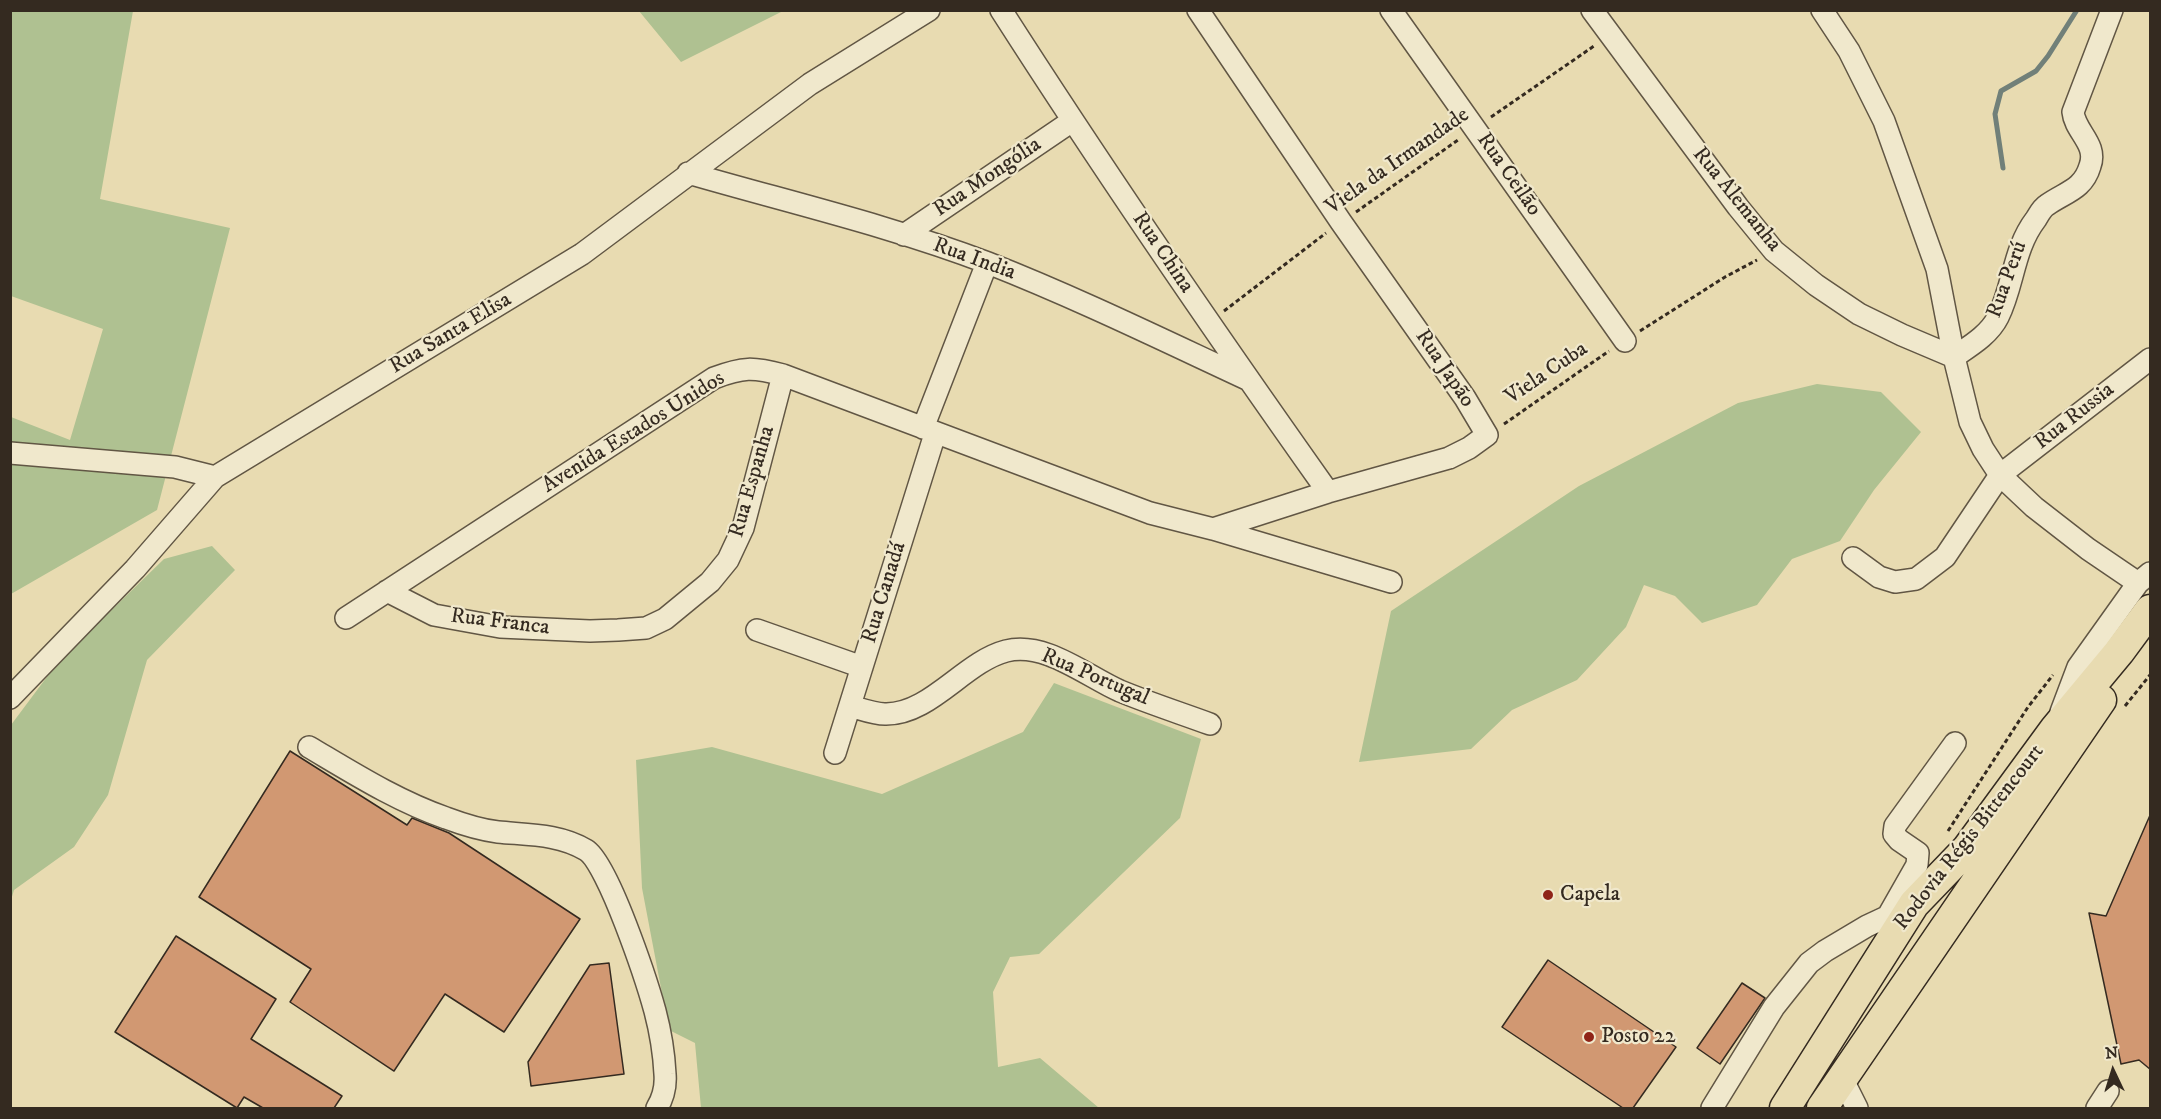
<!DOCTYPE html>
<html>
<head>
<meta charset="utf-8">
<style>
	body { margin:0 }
	#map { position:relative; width:2161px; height:1119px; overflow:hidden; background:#e8dbb1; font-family:"IM FELL DW Pica",serif }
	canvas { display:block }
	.frame { position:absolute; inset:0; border:12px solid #342a20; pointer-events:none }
	.north { position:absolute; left:2083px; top:1041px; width:60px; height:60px; -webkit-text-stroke:4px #f0e8cc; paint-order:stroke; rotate:356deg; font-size:16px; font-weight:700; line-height:24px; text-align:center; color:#342a20 }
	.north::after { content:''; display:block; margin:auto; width:21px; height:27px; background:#342a20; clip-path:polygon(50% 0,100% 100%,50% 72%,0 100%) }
</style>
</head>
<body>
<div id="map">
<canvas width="2161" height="1119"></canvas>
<div class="frame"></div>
<div class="north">N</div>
</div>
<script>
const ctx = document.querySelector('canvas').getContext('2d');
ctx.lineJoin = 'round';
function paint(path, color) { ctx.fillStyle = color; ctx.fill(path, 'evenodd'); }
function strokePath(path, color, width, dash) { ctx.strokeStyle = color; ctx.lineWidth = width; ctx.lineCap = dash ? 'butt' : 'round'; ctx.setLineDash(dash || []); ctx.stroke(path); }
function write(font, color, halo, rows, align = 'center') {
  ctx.font = font + ' "IM FELL DW Pica",serif'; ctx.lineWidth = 4.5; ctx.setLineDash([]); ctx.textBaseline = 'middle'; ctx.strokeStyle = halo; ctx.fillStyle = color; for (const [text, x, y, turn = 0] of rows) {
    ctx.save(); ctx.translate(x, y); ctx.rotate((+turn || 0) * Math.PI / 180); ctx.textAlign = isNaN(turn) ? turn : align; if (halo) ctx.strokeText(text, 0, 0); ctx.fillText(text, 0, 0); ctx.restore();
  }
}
const green = new Path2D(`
	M11,11H133L100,199L230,228L157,510L11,594V417L70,440L103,329L11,296Z
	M639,11H783L681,62Z
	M1817,384L1881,392L1921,432L1874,490L1840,541L1792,559L1757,605L1702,623L1675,596L1644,585L1626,627L1577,680L1512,710L1471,749L1359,762L1391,611L1579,486L1738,403Z
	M212,546L235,570L147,660L108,795L74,847L14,890L11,900V725L58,662L164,559Z
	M1054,683L1201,739L1180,818L1039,954L1010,957L993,992L998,1067L1040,1058L1099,1108H701L695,1043L669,1030L642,888L636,760L712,747L882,794L1023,732Z`);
const stream = new Path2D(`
	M2003,168L1995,114L2001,91L2036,71L2048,56L2077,10`);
const building = new Path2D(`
	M290,751L407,825L412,818L449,833L580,919L504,1032L445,994L394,1071L290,1002L311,969L199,897Z
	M2151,813V1070L2139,1060L2121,1064L2089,913L2106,916Z
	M176,936L276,999L251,1039L342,1096L334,1108H263L244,1097L237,1108L115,1032Z
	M1548,960L1676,1047L1633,1108H1623L1502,1027Z
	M609,963L624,1074L531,1086L528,1062L590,965Z
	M1742,983L1765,998L1720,1064L1697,1048Z`);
const path = new Path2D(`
	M1491,117L1594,46
	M1356,212L1458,140
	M1224,311L1326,233
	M1640,331L1725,277L1757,260
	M1504,424L1609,351
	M2125,706L2150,675
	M1948,831L2028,707L2053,675`);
const minor = new Path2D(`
	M1001,10C1106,174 1216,334 1328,492
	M1391,10L1625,341
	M1592,10L1738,207L1774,251L1816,285L1859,314L1902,335L1954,357C1970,346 1989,335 1998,317C2014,285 2013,249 2036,219C2039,214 2042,208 2047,205C2065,192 2083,190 2090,166C2098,144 2075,132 2073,112L2112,10
	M1822,10L1849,51L1884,121L1937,269L1954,357L1970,422L1983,449L2000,475L2034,507L2088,549L2138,583
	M688,173C788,202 891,226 988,263C1077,298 1163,340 1249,380
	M904,235L1072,121
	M923,428L987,263
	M10,453L175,467L215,477
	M1213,529L1391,582
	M1853,558L1879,577L1895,582L1916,579L1945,557L2000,475L2150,359
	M387,591L434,615L500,627L590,631L618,630L646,628L665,619L710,582L728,560L743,528L783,375
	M346,618L714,378C743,367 753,367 783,375L1150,513L1213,529L1328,492L1449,458L1469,448L1487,435L1465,398L1341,222L1198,10
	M757,630L862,667
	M10,698L135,569L215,477L582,254L810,84L929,10
	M850,706C861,709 874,714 885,714C930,715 964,662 1006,651C1045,641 1086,676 1120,691C1149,703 1180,713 1210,724
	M2061,712L2078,667L2138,583L2150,573
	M309,747C353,773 397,801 446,818C462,824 481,830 498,832C529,835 559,834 586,850C608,863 647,982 655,1011C660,1030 664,1054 665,1074C666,1086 663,1098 657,1108
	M835,753L935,434
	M1888,916L1917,865L1918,853L1899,840L1894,834L1895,826L1955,743
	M1842,1078L1857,1108
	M1712,1108L1774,1007L1809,963L1825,951L1867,926L1914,904
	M2097,1108L2108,1091`);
const highway = new Path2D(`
	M1785,1108L1914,904L1967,849L2055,729L2119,652L2150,610
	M1822,1108L2101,700`);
const markers = [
	[1548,895,6,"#8f2418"],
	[1589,1037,6,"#8f2418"]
];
const streetNames = [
	["Viela da Irmandade",1398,162,-35],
	["Rua Ceilão",1508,175,55],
	["Rua Mongólia",988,178,-34],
	["Rua Alemanha",1736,200,51],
	["Rua China",1162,253,56],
	["Rua India",974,260,20],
	["Rua Perú",2008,280,-70],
	["Rua Santa Elisa",451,334,-31],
	["Rua Japão",1444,369,56],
	["Viela Cuba",1547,374,-34],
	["Rua Russia",2075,417,-38],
	["Avenida Estados Unidos",634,433,-32],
	["Rua Espanha",753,482,-74],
	["Rua Canadá",885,593,-73],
	["Rua Franca",500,623,7],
	["Rua Portugal",1095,678,23],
	["Rodovia Régis Bittencourt",1970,838,-52]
];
const poiNames = [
	["Capela",1560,895],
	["Posto 22",1601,1037]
];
paint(green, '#afc191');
strokePath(stream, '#718079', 5);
paint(building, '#d19872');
strokePath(building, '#342a20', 1.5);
strokePath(minor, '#615644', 24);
strokePath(highway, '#342a20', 33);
strokePath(path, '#342a20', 3, [4.5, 3]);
strokePath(minor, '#f0e8cc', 21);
strokePath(highway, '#e8dbb1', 30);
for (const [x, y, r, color] of markers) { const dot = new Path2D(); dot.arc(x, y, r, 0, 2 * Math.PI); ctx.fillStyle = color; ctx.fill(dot); strokePath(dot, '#f0e8cc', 2); }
write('22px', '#342a20', '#f0e8cc', streetNames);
write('22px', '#342a20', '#f0e8cc', poiNames, 'left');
</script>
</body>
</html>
